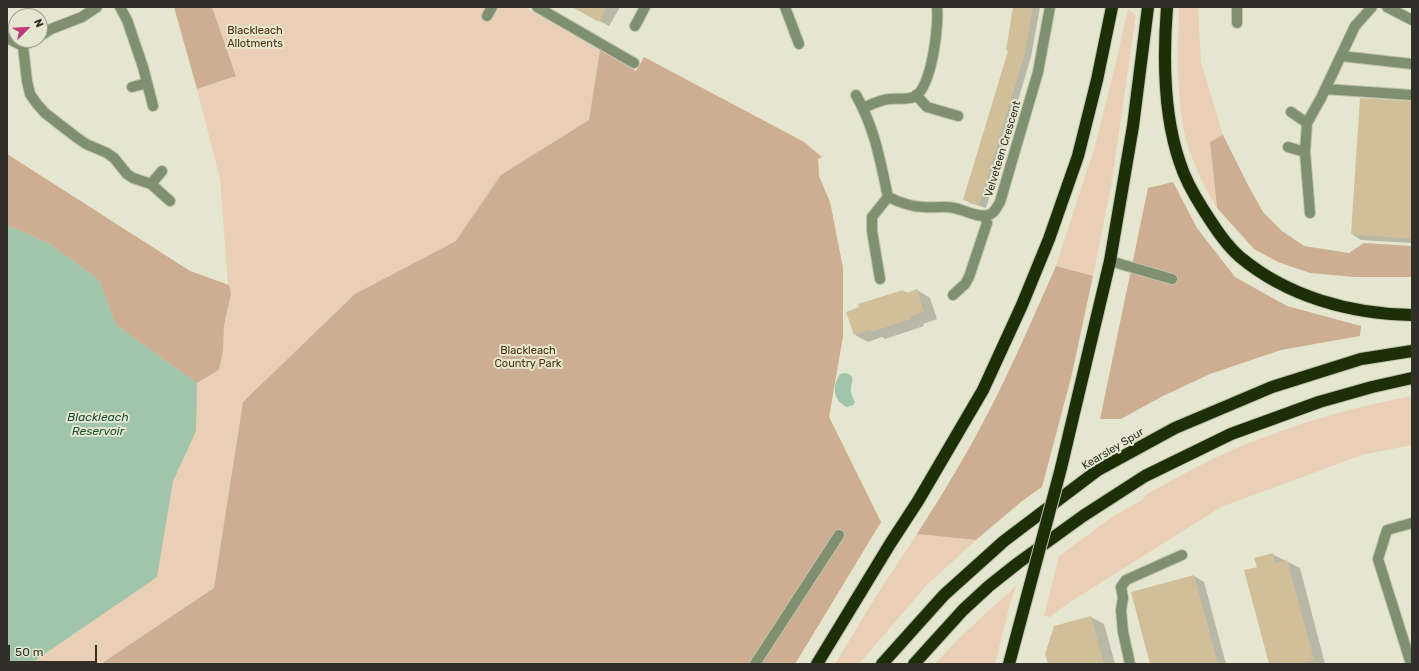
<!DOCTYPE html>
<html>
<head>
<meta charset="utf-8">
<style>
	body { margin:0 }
	#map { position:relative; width:1419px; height:671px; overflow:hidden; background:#e5e6d0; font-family:Rubik,sans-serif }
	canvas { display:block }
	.frame { position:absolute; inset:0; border:8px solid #303028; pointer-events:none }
	.north { position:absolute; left:8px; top:8px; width:40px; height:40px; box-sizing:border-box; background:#e5e6d0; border:1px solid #9d9d8d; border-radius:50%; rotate:66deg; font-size:11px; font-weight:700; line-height:16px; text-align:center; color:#303028 }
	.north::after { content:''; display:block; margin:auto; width:14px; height:18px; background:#c03a7a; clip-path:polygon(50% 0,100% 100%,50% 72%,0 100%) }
	.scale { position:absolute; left:8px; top:645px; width:89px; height:18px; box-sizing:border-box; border:2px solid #303028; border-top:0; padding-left:5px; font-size:12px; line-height:14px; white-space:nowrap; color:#303028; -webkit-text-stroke:3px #e5e6d0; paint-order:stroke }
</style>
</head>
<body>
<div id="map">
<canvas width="1419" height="671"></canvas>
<div class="frame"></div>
<div class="north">N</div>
<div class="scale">50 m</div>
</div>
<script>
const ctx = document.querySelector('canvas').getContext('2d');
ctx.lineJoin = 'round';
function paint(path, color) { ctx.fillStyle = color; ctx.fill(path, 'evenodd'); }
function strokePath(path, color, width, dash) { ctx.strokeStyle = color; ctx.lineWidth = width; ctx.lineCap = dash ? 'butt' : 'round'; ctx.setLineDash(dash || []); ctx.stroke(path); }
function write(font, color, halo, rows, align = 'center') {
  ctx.font = font + ' Rubik,sans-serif'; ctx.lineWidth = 4; ctx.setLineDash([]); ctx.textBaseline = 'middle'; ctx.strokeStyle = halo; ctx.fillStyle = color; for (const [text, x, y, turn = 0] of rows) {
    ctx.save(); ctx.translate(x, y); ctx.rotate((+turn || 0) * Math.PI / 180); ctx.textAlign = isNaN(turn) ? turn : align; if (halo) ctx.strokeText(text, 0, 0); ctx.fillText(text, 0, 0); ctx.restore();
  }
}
const green = new Path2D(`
	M212,7H524L636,71L644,57L804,142L822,157L818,159L819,176L830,202L843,268V336L829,417L881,522L795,664H7V154L190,271L228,285L220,179L197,89L236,76Z
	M1179,7H1198L1201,62L1223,135L1210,142L1217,208C1206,190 1197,172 1190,153C1175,109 1178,53 1179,7Z
	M1128,10L1136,15L1111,186L1093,276L1056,266L1095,146L1113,74Z
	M1412,396V445L1362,455L1221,507L1067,604L1050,617L1044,616L1059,556L1112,517L1142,500L1147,494C1182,475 1216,455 1254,441C1305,421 1358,406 1412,396Z
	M917,534L976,540L926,586L859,664H835L876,596Z
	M1016,586L1010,604L995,664H935C960,636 988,611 1016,586Z`);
const forest = new Path2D(`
	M174,7H212L236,76L197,89Z
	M600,50L636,71L644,57L804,142L822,157L818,159L819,176L830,202L843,268V336L829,417L881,522L795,664H101L214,588L243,402L355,294L456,241L501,175L589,120Z
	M1223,135L1248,185L1263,212L1282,231L1304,246L1349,253L1364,243L1412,246V277H1354L1310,273L1278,262L1254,249L1217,208L1210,142Z
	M7,154L190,271L229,285L231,294L224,325L223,350L219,370L197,383L116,325L99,280L50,244L7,225Z
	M1173,182L1197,228L1235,277L1287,306L1361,326L1360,336L1281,350L1210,374L1161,397L1121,419H1100L1148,188Z
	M1056,266L1093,276L1071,378L1042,487L1021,502L976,540L917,534C942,495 967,454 988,413C1013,365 1034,315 1056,266Z`);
const water = new Path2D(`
	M7,225L50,244L99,280L116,325L197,383L196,431L173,481L157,577L30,664H7Z
	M845,373C857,376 851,381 851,389C850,393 853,398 855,402L853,405L847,407C833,401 832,386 840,374Z`);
const shadow = new Path2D(`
	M574,7H620L609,26Z
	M1014,7H1040L1031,57L986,208L970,203L964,199L1009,51Z
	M1412,102V243L1361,240L1352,234Z
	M917,290L930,298L937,319L923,324L924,326L885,339L882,337L868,342L855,335L903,291L908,293Z
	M1272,554L1300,568L1325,664H1270L1258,567Z
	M1194,576L1204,582L1226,664H1151Z
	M1091,617L1104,624L1115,664H1049Z`);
const building = new Path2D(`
	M572,7H607L599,22Z
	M1013,7H1033L1025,53L979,205L963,200L1008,51L1006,50Z
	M1360,98L1412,101V239L1351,234Z
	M917,289L924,312L911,316V319L871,332L870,330L854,335L846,312L859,307L858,304L903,290L904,294Z
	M1273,553L1275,563L1287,560L1314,660L1298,664H1269L1244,570L1257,567L1254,558Z
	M1194,575L1218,664H1150L1131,592Z
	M1091,616L1104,664H1048L1045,654L1054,626Z`);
const minor = new Path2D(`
	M120,7L127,20L143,67L153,106
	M537,7L634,63
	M785,7L799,44
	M1387,7L1412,20
	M487,16L492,7
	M1237,23V7
	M635,26L645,7
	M40,36L51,29L82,17L97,7
	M7,38L23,46L27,81L30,94L37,104L45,113L76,137L86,144L107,153L114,158L127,174L133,178L151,184L170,201
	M23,46L33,40
	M1341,56L1412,64
	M132,87L147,83
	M1325,89L1412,95
	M856,95C875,129 880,160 888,197L872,217V231L880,279
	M916,95L927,107L958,116
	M863,108C872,104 880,100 889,99C897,98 906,100 914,97C932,88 939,25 937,7
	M1291,112L1307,123
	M1288,147L1305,152
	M151,184L162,171
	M888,197C899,202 911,207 923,207C934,208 944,206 954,208C965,210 977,218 988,215C994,214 997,207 1000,202L1038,72L1050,7
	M1310,213L1305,152L1307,123L1321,98L1355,26L1372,7
	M1110,261L1172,279
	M953,295L965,284L969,277L987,223L985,216
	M755,664L839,535
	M1130,664L1123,632L1121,610L1123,598L1121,587L1126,580L1182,555
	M1411,664L1378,559L1387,530L1412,523`);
const highway = new Path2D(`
	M1167,7C1163,58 1163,114 1180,163C1185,179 1194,195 1203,209C1214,226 1225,244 1240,257C1288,297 1351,314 1412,315
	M1061,468L1110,261L1133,126L1148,7
	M817,664L890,544L918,501L983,390L1022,305L1049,239L1078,156L1097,80L1112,7
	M882,664L944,595L1004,541L1098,470L1175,428L1272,387L1361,359L1412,351
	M914,664L963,610L989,586L1018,563L1083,516L1145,476L1231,434L1319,402L1372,387L1412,378
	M1009,664L1030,585`);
const highwayBridge = new Path2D(`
	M1030,585L1061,468`);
const parkNames = [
	["Blackleach",255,31],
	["Allotments",255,44],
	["Blackleach",528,351],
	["Country Park",528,364]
];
const streetNames = [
	["Velveteen Crescent",1003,149,-73],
	["Kearsley Spur",1113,449,-31]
];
const waterNames = [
	["Blackleach",98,418],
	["Reservoir",98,432]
];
paint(green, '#eacfb7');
paint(forest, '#ceae92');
paint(water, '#a0c5aa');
paint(shadow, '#0003');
paint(building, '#d1bf9a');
strokePath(minor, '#c1c2ae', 12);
strokePath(highway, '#c1c2ae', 14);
strokePath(minor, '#7f9070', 10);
strokePath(highway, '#1d2f06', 12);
strokePath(highwayBridge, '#c1c2ae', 14, []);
strokePath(highwayBridge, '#1d2f06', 12);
write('11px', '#51300d', '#e5e6d0', parkNames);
write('11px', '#303028', '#e5e6d0', streetNames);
write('italic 12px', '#195330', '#e5e6d0', waterNames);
</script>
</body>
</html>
